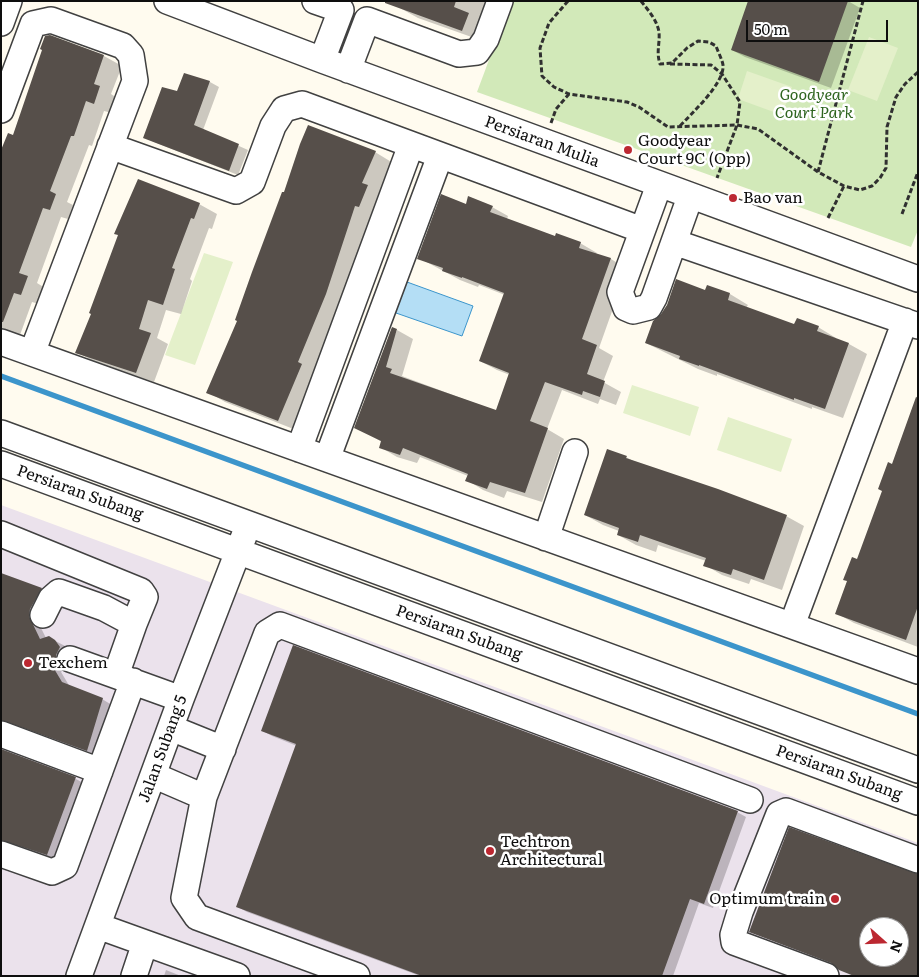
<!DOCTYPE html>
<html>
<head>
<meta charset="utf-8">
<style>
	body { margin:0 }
	#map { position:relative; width:919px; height:977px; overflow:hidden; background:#fffbef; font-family:Literata,serif }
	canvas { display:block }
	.frame { position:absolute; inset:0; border:2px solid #0e0e0e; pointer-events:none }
	.north { position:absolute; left:859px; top:917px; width:50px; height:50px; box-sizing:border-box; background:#fff; border:1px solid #9f9f9f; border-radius:50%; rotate:110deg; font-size:14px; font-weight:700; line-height:20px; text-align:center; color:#0e0e0e }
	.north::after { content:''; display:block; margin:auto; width:18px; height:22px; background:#bc2831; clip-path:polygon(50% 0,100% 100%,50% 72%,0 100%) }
	.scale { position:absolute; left:746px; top:20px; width:142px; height:22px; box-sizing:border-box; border:2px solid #0e0e0e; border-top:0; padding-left:6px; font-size:15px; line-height:18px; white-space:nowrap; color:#0e0e0e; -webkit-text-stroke:4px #fff; paint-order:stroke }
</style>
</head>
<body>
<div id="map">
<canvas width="919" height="977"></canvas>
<div class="frame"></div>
<div class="north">N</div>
<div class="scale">50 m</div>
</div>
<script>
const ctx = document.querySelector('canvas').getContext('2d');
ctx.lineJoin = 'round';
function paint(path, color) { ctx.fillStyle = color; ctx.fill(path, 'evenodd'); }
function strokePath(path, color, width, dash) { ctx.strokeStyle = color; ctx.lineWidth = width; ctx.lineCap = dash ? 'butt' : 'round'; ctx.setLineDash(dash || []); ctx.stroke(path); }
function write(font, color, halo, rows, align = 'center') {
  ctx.font = font + ' Literata,serif'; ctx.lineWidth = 5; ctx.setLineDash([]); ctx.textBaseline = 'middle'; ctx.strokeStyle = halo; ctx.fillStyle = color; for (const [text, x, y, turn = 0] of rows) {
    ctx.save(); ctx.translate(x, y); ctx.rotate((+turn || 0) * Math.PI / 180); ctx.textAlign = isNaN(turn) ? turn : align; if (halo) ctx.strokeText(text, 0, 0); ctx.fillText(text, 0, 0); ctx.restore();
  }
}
const industrial = new Path2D(`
	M1,505L918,843V976H1ZM869,927H899V957H869Z`);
const green = new Path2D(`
	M511,1H918V230L911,247L477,92Z`);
const pitch = new Path2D(`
	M869,37L898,48L877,101L848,90Z
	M747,71L792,87L782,115L738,99Z
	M204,253L233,262L195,365L165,355Z
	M632,385L699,407L690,436L623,413Z
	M728,417L792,439L781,472L717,450Z`);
const water = new Path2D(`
	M407,282L473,306L462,336L396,313Z`);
const shadow = new Path2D(`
	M402,1H501L480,40L418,18L400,8Z
	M750,1H848L860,8L831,88L745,57L732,50Z
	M50,36L104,56L122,66L111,94L117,98L112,113L104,111L92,146L89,145L67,202L73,205L68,219L61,217L37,283L45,288L39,304L32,302L20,335L1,329V159L13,136Z
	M210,82L219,87L203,130L248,150L238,175L154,142L144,137L178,93Z
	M375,152L393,163L380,194L385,197L296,430L225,402L208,392Z
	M199,204L217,214L212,229L209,228L190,279L192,281L181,314L166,310L157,338L168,344L154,382L95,362L77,352Z
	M466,205L492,207L508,216L507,219L556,237L580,243L597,253L596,254L611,259L627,269L599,348L613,356L603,382L621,392L616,405L600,399L598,404L562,390L547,429L564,439L542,502L507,491L504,498L483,490L467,480L468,476L420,457L417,463L397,457L380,447L382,442L356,427L397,330L413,339L402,376L496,411L510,375L497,370L480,361L505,295L479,285L478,287L460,280L419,258Z
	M708,286L730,294L748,305L746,308L795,326L818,327L836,338V339L849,344L867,354L843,418L812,407V409L717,374V376L698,369L646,343L706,291Z
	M918,393V647L854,623L836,613L858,560Z
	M626,457L637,463L786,516L804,526L782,590L751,579L749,584L722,575L705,565L706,561L658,545L656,552L636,545L618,535L619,531L603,525L585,515Z
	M1,574L42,589L51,594L38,622L46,638L48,637L65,646L69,653L65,668L61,672L70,687L102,699L112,705L96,755L16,725H7L1,722Z
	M263,731L737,812L746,817L713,908L699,903L673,976H420L247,912L238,907L297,746L272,736Z
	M1,751L76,779L85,784L56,859L16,845L1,842Z
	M166,970L181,976H164Z`);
const stream = new Path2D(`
	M1,376L918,714`);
const building = new Path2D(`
	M385,1H456L454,7L469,13L462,31L385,3Z
	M748,1H848L819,82L731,50Z
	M50,35L104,55L94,84L100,86L94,104L86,101L74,136H71L50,191L56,194L50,210L43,208L19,273L28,276L21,295L14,293L3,322H1V150L8,133L13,135L42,50L40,49L45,36Z
	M184,73L210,81L194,125L239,144L229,171L143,138L162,87L177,91Z
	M308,125L376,151L362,183L368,185L359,207L355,206L326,294L298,362L302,364L278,421L206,393L237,321L235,320L252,272L282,192H284L300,144Z
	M138,179L200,203L194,219L191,218L172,268L175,269L163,305L148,300L139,329L151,333L136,373L75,353L91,314L89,313L118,235L114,234Z
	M441,194L466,204L468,196L493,206L490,212L555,236L556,233L581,242L579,248L611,258L582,339L597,345L587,374L605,381L600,397L583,391L582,395L545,382L530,421L548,428L525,493L490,482L487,489L465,481L468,474L403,448L400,455L379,448L381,441L354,428L392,327L397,329L386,367L392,369L390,373L496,410L509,373L479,361L504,293L462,277V278L442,271L443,268L417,259Z
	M676,279L705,290L707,285L730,293L728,300L794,324L797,318L819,326L817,331L849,343L825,409L794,398V400L699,365V366L679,359L680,356L645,343L653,321L661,314L667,305Z
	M916,397L918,398V606L906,640L835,614L847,581L843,580L852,557L857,559L882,491L878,489L888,462L892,464Z
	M607,449L627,456L626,458L718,489L787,515L764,580L733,569L731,575L703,566L706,558L640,535L638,542L617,535L619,528L584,515Z
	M1,573L42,588L30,609L29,616L40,639L49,636L55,640L60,647L56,655V662L53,667L62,682L103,698L87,751L1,720Z
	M293,645L738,811L704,904L690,899L662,976H422L236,907L296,744L261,731Z
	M1,749L76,777L47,855L1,840Z
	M789,827L918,874V976H854L839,970L831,963L749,932ZM869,927H899V957H869Z`);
const path = new Path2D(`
	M568,1L549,23L540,48L542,76L554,87L569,94L627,102L639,107L668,127L737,125L758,129L818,172L844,186L860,190L872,186L880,178L886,168L887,127L896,97L905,84L918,72
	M641,1C648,10 657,20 659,32C660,44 656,52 660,64L672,63L687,48L698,41L709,42L716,46C718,52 722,59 723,65C725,83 691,114 679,127
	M670,64L711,65L722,74L740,102L737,125L717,178
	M551,123L556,109L569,94
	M818,172L863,1
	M902,214L918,172
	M828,218L844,186`);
const minor = new Path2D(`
	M167,1L322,60L918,279
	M315,1L341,10L322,60
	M1,23L9,1
	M348,70L367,20L459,54L477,52L486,39L500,1
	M1,110L33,24L51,20L123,46L131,55L135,81L32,353
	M110,146L236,191L252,182L273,126L284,109L302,104L642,230
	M659,185L620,292L626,308L633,311L649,307L654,298L690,197
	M674,242L918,326
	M1,342L918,671
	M1,433L918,770
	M299,449L411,145
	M327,459L440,156
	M1,464L918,802
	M1,534L141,591L145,597L134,624
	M546,538L575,452
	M43,615L51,599L59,592L104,608L134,624L116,675
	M792,625L905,321
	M70,659L181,699
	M171,728L223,749
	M1,734L100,771
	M153,775L204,797L184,898L197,917L357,976
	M204,797L267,633L280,625L750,800
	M1,854L52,872L65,866L133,681
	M98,926L237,976
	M79,976L181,699L244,536
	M134,976L145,943
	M826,976L734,942L733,935L740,912L779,814L786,811L918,860`);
const markers = [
	[628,150,5,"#bc2831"],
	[733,198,5,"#bc2831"],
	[28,663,5,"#bc2831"],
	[490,851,5,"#bc2831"],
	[835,899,5,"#bc2831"]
];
const parkNames = [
	["Goodyear",814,95],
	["Court Park",814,113]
];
const poiNames = [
	["Goodyear",638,141],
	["Court 9C (Opp)",638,159],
	["Bao van",743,198],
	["Texchem",38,663],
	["Techtron",500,842],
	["Architectural",500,860],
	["Optimum train",825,899,"right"]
];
const streetNames = [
	["Persiaran Mulia",542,142,20],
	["Persiaran Subang",80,493,20],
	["Persiaran Subang",459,633,20],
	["Jalan Subang 5",163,749,-70],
	["Persiaran Subang",839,773,20]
];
paint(industrial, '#ebe2ec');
paint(green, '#d2e9b9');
paint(pitch, '#e4f0ca');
paint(water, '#b4def5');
strokePath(water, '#3c95cb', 1);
paint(shadow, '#0003');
strokePath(stream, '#3c95cb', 5.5);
paint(building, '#564f4a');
strokePath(minor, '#414141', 28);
strokePath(path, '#303030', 3, [5, 2.5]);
strokePath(minor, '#fff', 25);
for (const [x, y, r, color] of markers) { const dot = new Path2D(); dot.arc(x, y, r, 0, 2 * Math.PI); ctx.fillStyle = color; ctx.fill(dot); strokePath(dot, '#fff', 2); }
write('italic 16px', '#2f651f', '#fff', parkNames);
write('16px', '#0e0e0e', '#fff', poiNames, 'left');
write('16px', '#0e0e0e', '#fff', streetNames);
</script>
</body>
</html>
